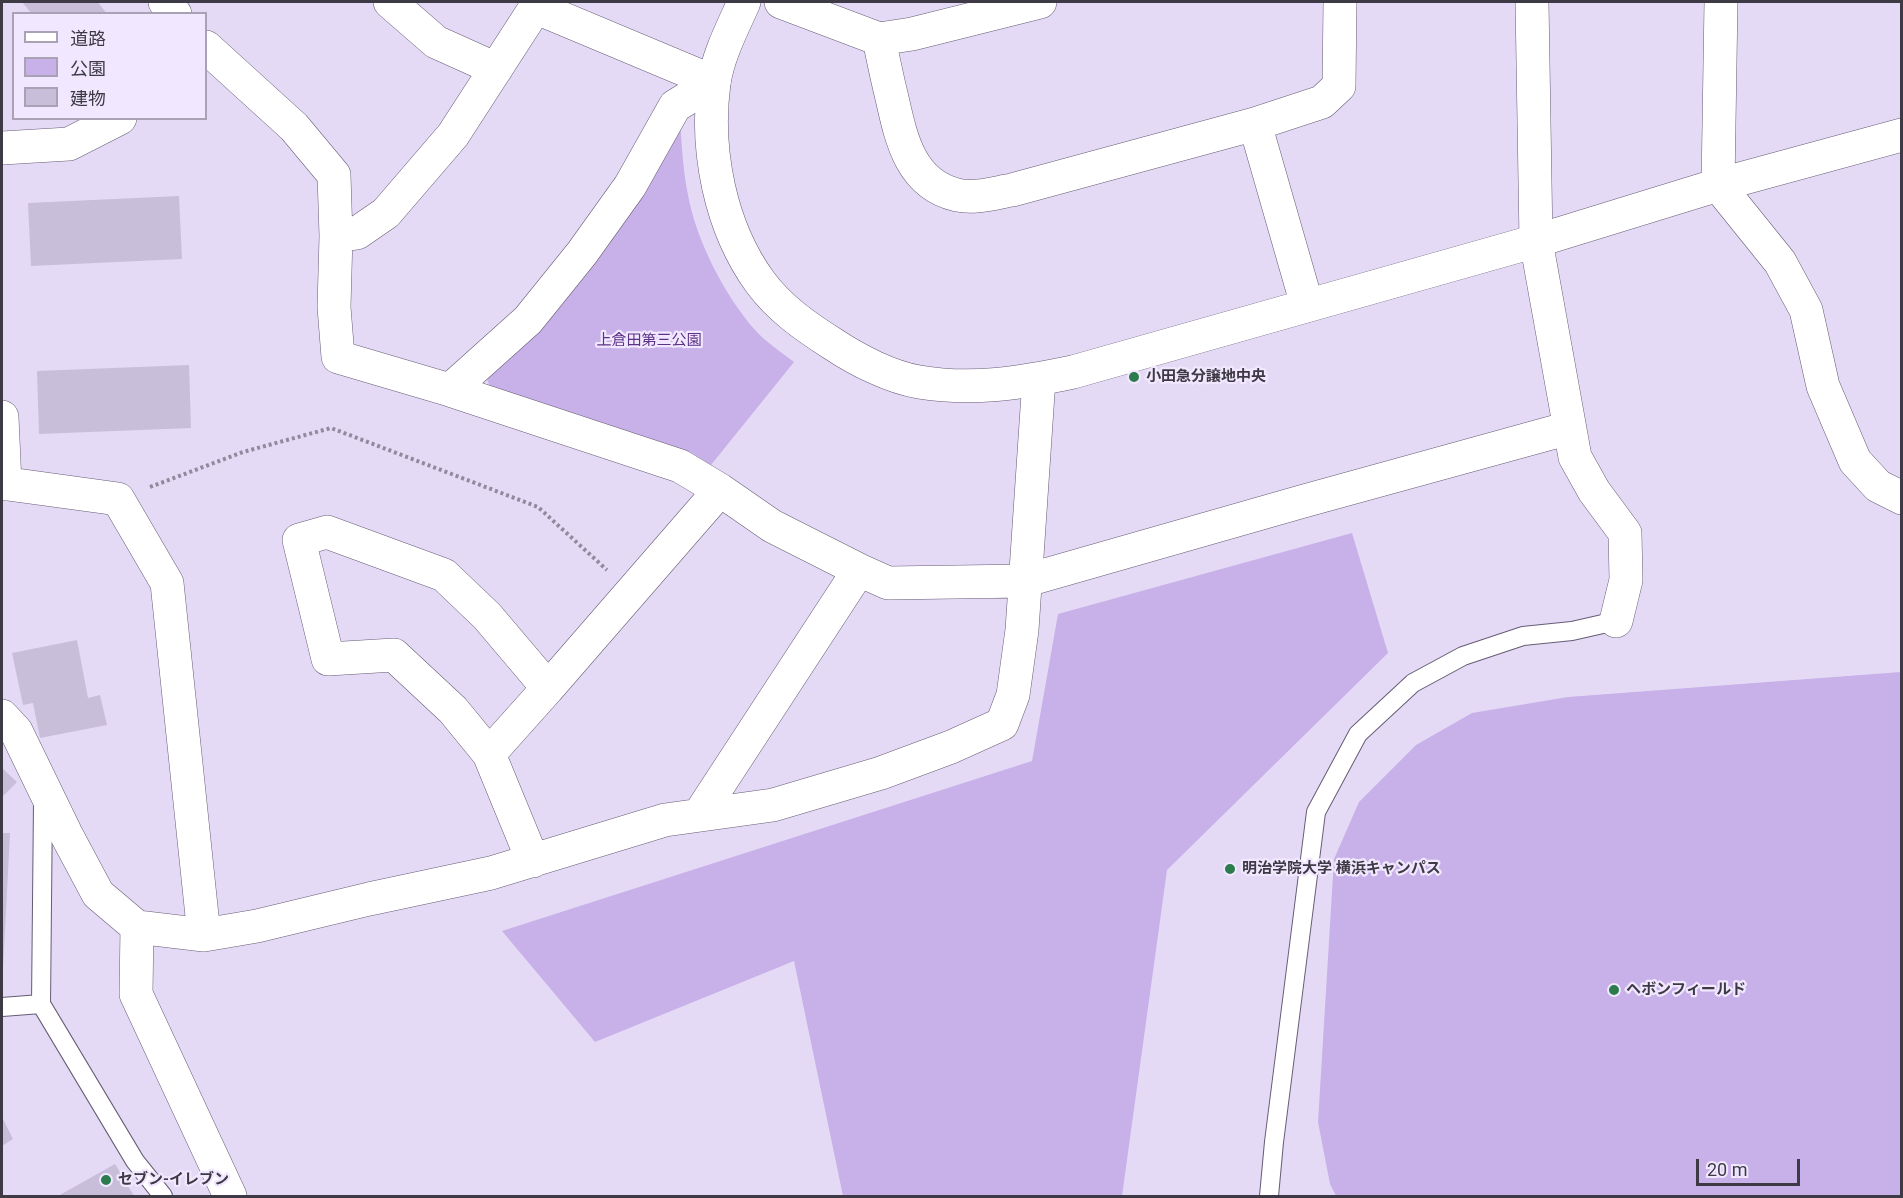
<!DOCTYPE html>
<html>
<head>
<meta charset="utf-8">
<style>
	body { margin:0 }
	#map { position:relative; width:1903px; height:1198px; overflow:hidden; background:#e5daf6; font-family:Roboto,"Noto Sans JP",sans-serif }
	canvas { display:block }
	.frame { position:absolute; inset:0; border:3px solid #3e3a45; pointer-events:none }
	.legend { position:absolute; left:12px; top:12px; width:195px; height:108px; box-sizing:border-box; background:#f1e8ff; border:2px solid #a9a2b5; margin:0; padding:8px 10px; list-style:none; font-size:18px; color:#3e3a45 }
	.legend li { display:flex; align-items:center; gap:12px; height:30px }
	.legend b { width:30px; border:2px solid #a9a2b5 }
	.scale { position:absolute; left:1696px; top:1159px; width:104px; height:27px; box-sizing:border-box; border:3px solid #3e3a45; border-top:0; padding-left:8px; font-size:18px; line-height:21px; white-space:nowrap; color:#3e3a45; -webkit-text-stroke:4px #f1e8ff; paint-order:stroke }
</style>
</head>
<body>
<div id="map">
<canvas width="1903" height="1198"></canvas>
<div class="frame"></div>
<ul class="legend">
<li><b style="height:8px;background:#fff"></b>道路</li>
<li><b style="height:16px;background:#c8b0e8"></b>公園</li>
<li><b style="height:16px;background:#c9bed9"></b>建物</li>
</ul>
<div class="scale">20 m</div>
</div>
<script>
const ctx = document.querySelector('canvas').getContext('2d');
ctx.lineJoin = 'round';
function paint(path, color) { ctx.fillStyle = color; ctx.fill(path, 'evenodd'); }
function strokePath(path, color, width, dash) { ctx.strokeStyle = color; ctx.lineWidth = width; ctx.lineCap = dash ? 'butt' : 'round'; ctx.setLineDash(dash || []); ctx.stroke(path); }
function write(font, color, halo, rows, align = 'center') {
  ctx.font = font + ' Roboto,"Noto Sans JP",sans-serif'; ctx.lineWidth = 4.5; ctx.setLineDash([]); ctx.textBaseline = 'middle'; ctx.strokeStyle = halo; ctx.fillStyle = color; for (const [text, x, y, turn = 0] of rows) {
    ctx.save(); ctx.translate(x, y); ctx.rotate((+turn || 0) * Math.PI / 180); ctx.textAlign = isNaN(turn) ? turn : align; if (halo) ctx.strokeText(text, 0, 0); ctx.fillText(text, 0, 0); ctx.restore();
  }
}
const green = new Path2D(`
	M680,122C682,146 683,171 688,195C696,240 725,296 755,330C766,342 781,352 794,362L711,465L692,453L491,390L484,371Z
	M1352,533L1388,653L1167,870L1122,1196H843L794,961L595,1042L502,931L1032,761L1058,614Z
	M1901,672V1196H1336L1330,1184L1318,1122L1334,859L1359,802L1416,745L1472,713L1568,697Z`);
const building = new Path2D(`
	M22,2H98L107,14H32Z
	M179,196L182,259L31,266L28,203Z
	M189,365L191,428L39,434L37,371Z
	M77,640L88,698L100,695L107,725L40,738L33,703L23,705L12,653Z
	M2,768L17,782L2,797Z
	M2,833H10L3,969H2Z
	M2,1117L13,1139L2,1146Z
	M115,1164L134,1196H58Z`);
const path = new Path2D(`
	M150,487L243,452L331,428L538,507L607,570`);
const lane = new Path2D(`
	M43,802L41,1004L135,1161L163,1196
	M2,1007L41,1004
	M1269,1196L1274,1142L1316,812L1358,734L1413,683L1463,656L1523,636L1572,631L1616,621`);
const street = new Path2D(`
	M165,2L175,14
	M390,2L436,42L496,69
	M539,2L453,135L386,213L357,233L336,236L334,307L338,357L450,390L680,466L720,490
	M781,2L879,39L912,34L1040,2
	M1721,2L1718,185L1780,262L1806,310L1823,386L1855,461L1878,486L1902,498
	M535,7L714,82
	M879,39C883,58 887,78 892,98C901,138 910,184 957,195C975,199 994,193 1012,190L1255,124L1322,102L1339,86L1340,2
	M206,47L294,127L334,175L336,236
	M1255,124L1307,305
	M2,148L69,144L120,118
	M450,390L528,320L582,253L630,186L675,106L714,82
	M2,417L5,484
	M2,483L118,499L167,583L204,935
	M859,570L888,583L1024,581L1304,501L1569,428
	M1616,621L1626,580L1625,533L1594,491L1575,457L1536,241L1718,185L1902,135
	M2,716L16,731L66,834L98,894L137,927L204,935L257,926L369,899L491,873L665,820L773,805L881,773L951,747L1002,724L1013,695L1022,630L1039,379
	M489,754L548,688
	M533,861L489,754L453,710L394,655L328,659L299,540L327,532L444,575L487,616L548,688L720,490L772,526L859,570L699,815
	M137,927L136,994L230,1196`);
const secondary = new Path2D(`
	M744,2C733,27 718,55 714,83C705,150 720,227 760,282C779,308 806,327 833,344C857,360 890,377 919,382C972,391 1021,383 1073,372L1536,241L1532,2`);
const markers = [
	[1134,377,6,"#2b7b4c"],
	[1230,869,6,"#2b7b4c"],
	[1614,990,6,"#2b7b4c"],
	[106,1180,6,"#2b7b4c"]
];
const parkNames = [
	["上倉田第三公園",649,341]
];
const poiNames = [
	["小田急分譲地中央",1146,377],
	["明治学院大学 横浜キャンパス",1242,869],
	["ヘボンフィールド",1626,990],
	["セブン-イレブン",118,1180]
];
paint(green, '#c8b0e8');
paint(building, '#c9bed9');
strokePath(lane, '#665c74', 20);
strokePath(street, '#665c74', 34);
strokePath(secondary, '#665c74', 34);
strokePath(path, '#918a9d', 4, [3, 3]);
strokePath(lane, '#fff', 18);
strokePath(street, '#fff', 33);
strokePath(secondary, '#fff', 33);
for (const [x, y, r, color] of markers) { const dot = new Path2D(); dot.arc(x, y, r, 0, 2 * Math.PI); ctx.fillStyle = color; ctx.fill(dot); strokePath(dot, '#f1e8ff', 2); }
write('15px', '#5c3186', '#f1e8ff', parkNames);
write('bold 15px', '#3e3a45', '#f1e8ff', poiNames, 'left');
</script>
</body>
</html>
